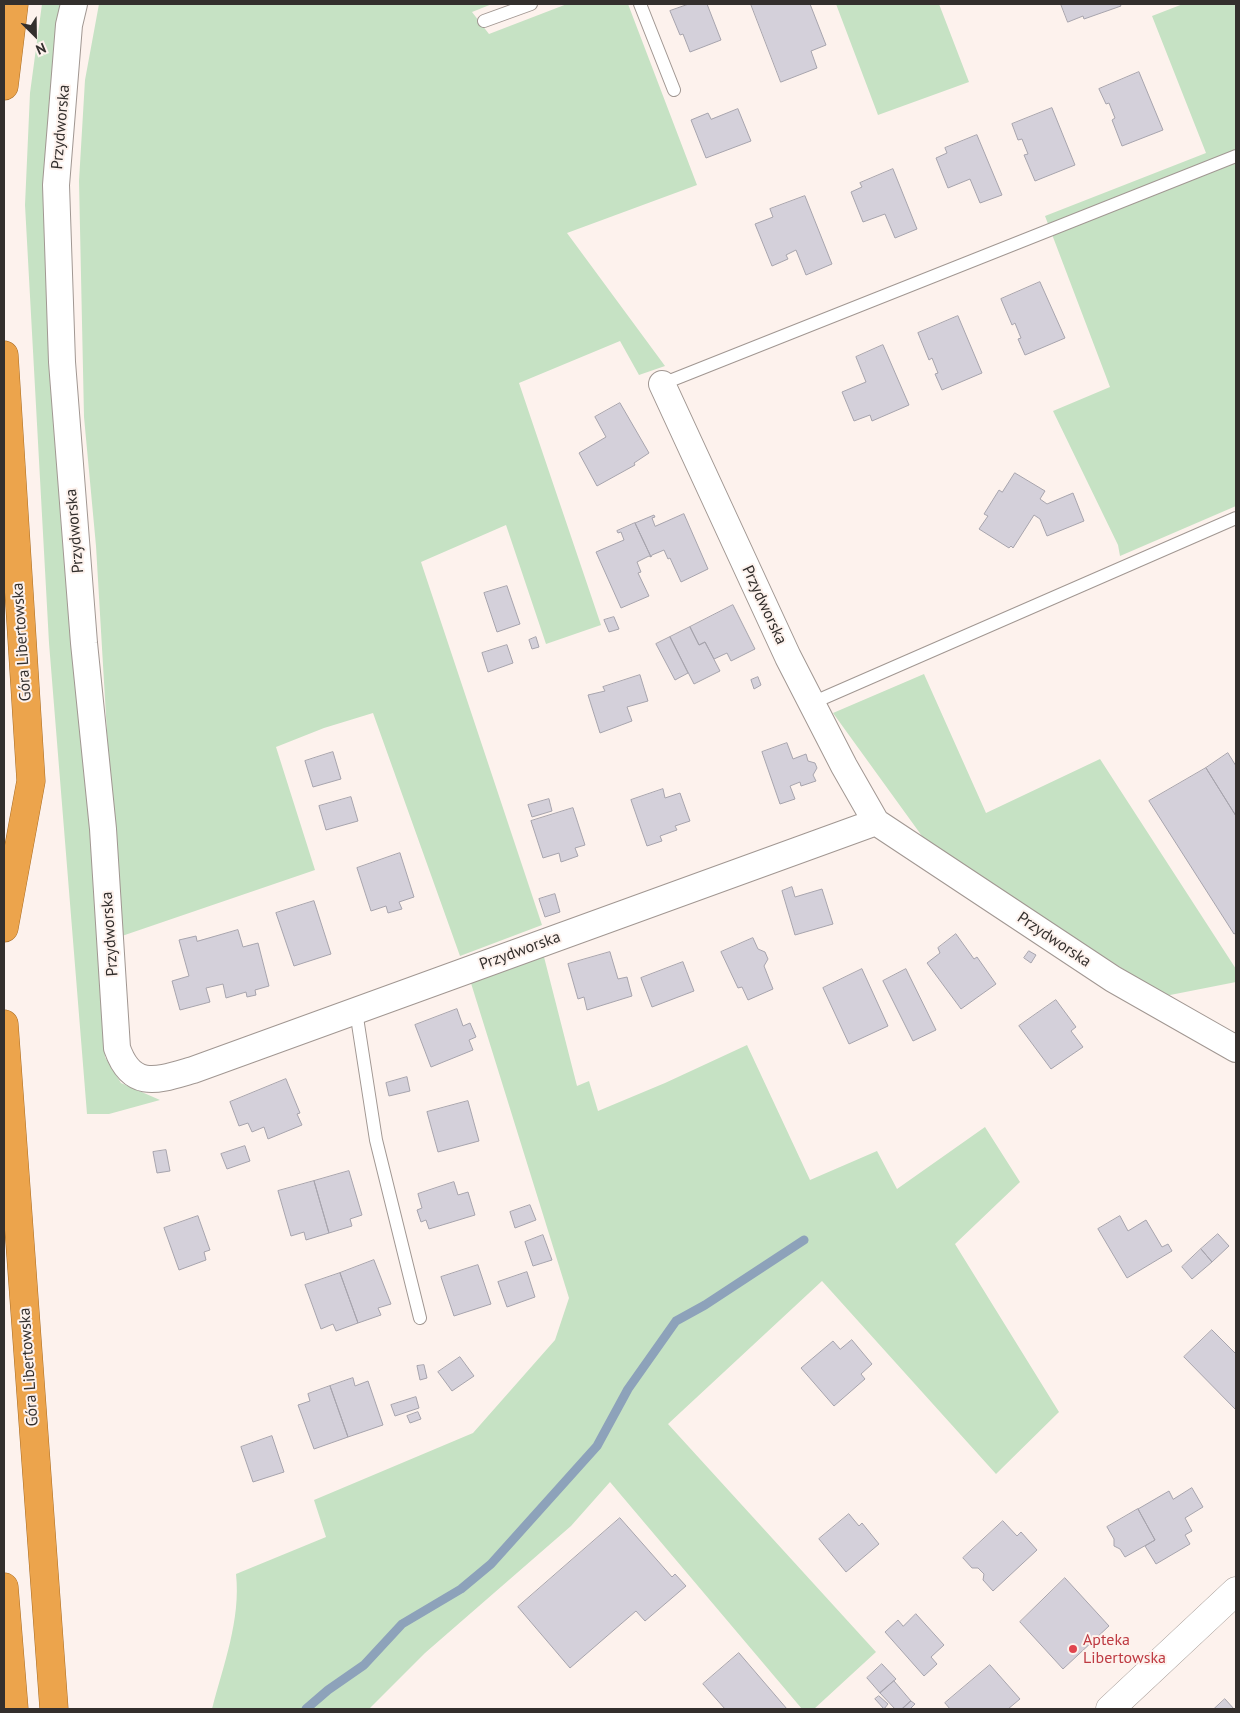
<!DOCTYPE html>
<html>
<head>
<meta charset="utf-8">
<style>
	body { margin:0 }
	#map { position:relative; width:1240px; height:1713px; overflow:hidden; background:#fdf2ed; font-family:"PT Sans",sans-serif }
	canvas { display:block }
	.frame { position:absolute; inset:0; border:5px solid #332f2d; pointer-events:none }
	.north { position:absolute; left:10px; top:10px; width:50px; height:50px; -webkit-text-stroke:4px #fdf2ed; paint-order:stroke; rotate:157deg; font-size:14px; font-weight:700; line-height:20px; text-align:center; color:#332f2d }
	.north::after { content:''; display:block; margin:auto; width:18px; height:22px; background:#332f2d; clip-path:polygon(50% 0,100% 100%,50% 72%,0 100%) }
</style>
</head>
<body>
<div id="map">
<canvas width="1240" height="1713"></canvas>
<div class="frame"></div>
<div class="north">N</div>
</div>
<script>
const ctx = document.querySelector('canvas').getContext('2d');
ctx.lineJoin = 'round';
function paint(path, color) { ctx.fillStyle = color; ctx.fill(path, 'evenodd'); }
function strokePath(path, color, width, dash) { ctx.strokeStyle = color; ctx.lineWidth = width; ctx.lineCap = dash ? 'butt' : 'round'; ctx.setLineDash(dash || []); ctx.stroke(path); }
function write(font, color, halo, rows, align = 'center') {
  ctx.font = font + ' "PT Sans",sans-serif'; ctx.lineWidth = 4; ctx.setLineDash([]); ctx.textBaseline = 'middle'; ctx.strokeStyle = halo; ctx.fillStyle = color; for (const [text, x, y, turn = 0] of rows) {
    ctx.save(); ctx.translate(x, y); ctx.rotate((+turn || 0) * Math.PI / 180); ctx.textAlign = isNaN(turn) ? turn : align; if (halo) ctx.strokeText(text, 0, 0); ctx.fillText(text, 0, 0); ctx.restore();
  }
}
const green = new Path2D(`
	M42,4H66L46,144L47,262L95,833L105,1057L121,1083L160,1100L109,1114H87L49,643L25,205L30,93Z
	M99,4H492L472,12L489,34L567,4H628L697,185L567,233L665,366L639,375L620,341L519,383L601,625L546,644L506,525L421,562L542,925L460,956L373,713L324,728L276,747L315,870L119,937L96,546L84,417L79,181L85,80Z
	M836,4H939L969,82L878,115Z
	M1183,4H1236V506L1120,556L1118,545L1053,411L1110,387L1045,216L1206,153L1152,16Z
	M924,674L986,813L1100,759L1236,969V982L1165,996L927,843L833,713Z
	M543,953L577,1086L589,1081L598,1111L665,1083L747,1045L810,1180L877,1151L897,1189L985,1127L1020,1182L955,1244L1059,1412L996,1474L822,1281L668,1424L876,1652L814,1709H802L610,1482L571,1526L425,1653L369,1709H212C223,1666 241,1620 236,1574L326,1537L314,1500L473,1433L555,1340L569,1298L470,980Z`);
const stream = new Path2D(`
	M306,1709L328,1690L364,1665L402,1624L461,1589L491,1564L597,1446L628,1389L676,1321L705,1305L804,1240`);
const building = new Path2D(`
	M689,4H707L721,40L690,52L683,34L680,35L670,11Z
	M751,4H810L826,45L811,51L817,68L781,82Z
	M1061,4H1120L1121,6L1084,19L1083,16L1068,22Z
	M1139,72L1163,130L1122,146L1112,120L1115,118L1109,103L1106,104L1099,89Z
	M1052,108L1075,165L1035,181L1024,155L1028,154L1022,139L1018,140L1012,124Z
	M738,109L751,141L706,158L691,120L708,113L711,119Z
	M977,135L1002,195L980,203L970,179L948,188L936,158L947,153L945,148Z
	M893,169L917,229L895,238L885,214L863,222L851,192L862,187L860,183Z
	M805,196L832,264L806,275L796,250L786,255L788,259L772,266L755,224L773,217L770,209Z
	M1040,282L1065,338L1025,355L1018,339L1021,338L1015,323L1012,325L1001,299Z
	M958,316L982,373L942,390L935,374L938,373L932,358L929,360L918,333Z
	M883,345L909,405L872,421L870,415L854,421L842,392L866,382L856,357Z
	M620,403L649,453L634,463L635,465L597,486L579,453L606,437L595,417Z
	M1015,473L1045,491L1040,499L1047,504L1073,493L1084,521L1047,536L1040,519L1034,515L1013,548L1011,546L1009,548L979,529L988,516L984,514L999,490L1002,492Z
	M684,514L708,569L681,582L670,558L668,559L664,550L652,555L651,557L635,523L654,515L655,517L652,518L655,526Z
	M635,523L651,557L649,556L637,562L641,572L638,573L649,596L621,608L596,552L624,540L621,532L618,533L617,531Z
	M507,586L520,624L497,632L484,593Z
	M733,605L755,649L731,661L727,653L714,659L705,642L699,645L690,627Z
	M614,617L619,629L609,632L604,620Z
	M690,627L699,645L705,642L720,671L694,684L670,637Z
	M536,637L539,647L532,649L529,640Z
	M670,637L688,673L675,680L656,644Z
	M507,645L513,663L488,672L482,653Z
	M640,675L648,701L627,707L632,721L600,733L588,695L605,691L603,687Z
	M758,677L761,685L754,689L751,680Z
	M787,743L793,759L806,754L808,761L815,763L817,768L813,775L816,781L801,786L800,782L790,786L795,799L780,804L762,752Z
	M333,752L341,779L313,787L305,761Z
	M1228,753L1236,766V816L1206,768Z
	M1206,768L1236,816V933L1234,934L1149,801Z
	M663,789L665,798L680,793L690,821L675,826L677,830L660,836L662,841L647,846L631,800Z
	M351,797L358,821L326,830L319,806Z
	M549,799L552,811L532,817L528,805Z
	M573,808L585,845L575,848L578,856L561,862L559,853L543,858L531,821Z
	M400,853L414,897L399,902L402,909L388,913L386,906L371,911L357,868Z
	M792,887L795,897L822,889L833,924L795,935L782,891Z
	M555,894L560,912L545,917L539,899Z
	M314,901L331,954L294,966L276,913Z
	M238,930L243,947L258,943L269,986L255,990L256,995L247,997L246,992L226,998L223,984L206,988L210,1002L180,1010L172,981L189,976L179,940L196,936L197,941Z
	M956,934L974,959L977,957L996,984L961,1009L927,963L940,953L938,948Z
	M753,938L758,949L765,952L768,959L764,966L773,989L748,1000L742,987L738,988L721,952Z
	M1029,951L1036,955L1031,963L1024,958Z
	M610,952L618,979L627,977L632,996L587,1010L584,997L578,999L568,964Z
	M683,962L694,991L652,1007L641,978Z
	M862,969L888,1026L849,1044L823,988Z
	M906,969L936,1030L913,1041L883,981Z
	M1056,1000L1076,1027L1071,1031L1083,1047L1051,1069L1019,1026Z
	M457,1009L463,1026L470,1023L476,1037L469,1040L473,1050L431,1067L415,1025Z
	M407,1077L410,1091L389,1096L386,1083Z
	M286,1079L300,1113L297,1114L302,1125L268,1139L264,1127L252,1132L248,1123L239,1126L230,1102Z
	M468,1101L479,1141L438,1152L427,1112Z
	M245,1146L250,1161L227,1169L221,1154Z
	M166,1150L170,1171L157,1173L153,1152Z
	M349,1171L362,1215L350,1219L352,1226L329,1233L314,1181Z
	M314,1181L329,1233L306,1240L304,1232L291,1236L278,1191Z
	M454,1182L458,1195L468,1192L475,1215L429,1229L426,1220L421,1222L417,1210L422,1208L418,1194Z
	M530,1205L536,1220L515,1228L510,1212Z
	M198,1216L210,1250L204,1252L206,1260L179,1270L164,1228Z
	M1120,1216L1128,1231L1146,1220L1162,1247L1168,1244L1172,1251L1127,1278L1098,1229Z
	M1218,1234L1229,1246L1212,1262L1201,1249Z
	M543,1235L552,1260L533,1266L525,1242Z
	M1201,1249L1212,1262L1192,1279L1182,1267Z
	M374,1260L391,1304L378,1308L381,1315L358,1323L340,1273Z
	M478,1265L491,1304L454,1316L441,1277Z
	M527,1272L535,1297L507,1307L498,1282Z
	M340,1273L358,1323L336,1331L333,1324L321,1329L305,1285Z
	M1212,1330L1236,1354V1410L1184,1357Z
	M852,1340L872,1364L861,1374L865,1379L834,1406L801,1368L833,1341L840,1349Z
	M460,1357L474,1376L452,1391L438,1372Z
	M424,1365L427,1378L420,1380L417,1366Z
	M353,1378L355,1386L368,1381L383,1425L348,1437L330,1386Z
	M330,1386L348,1437L314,1449L298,1405L310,1401L308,1394Z
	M416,1397L419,1408L395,1416L391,1405Z
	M418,1412L421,1419L410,1423L407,1416Z
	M272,1436L284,1472L253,1482L241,1447Z
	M1192,1488L1203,1507L1185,1518L1192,1531L1185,1535L1190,1544L1156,1564L1145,1546L1155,1540L1138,1509L1169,1491L1173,1499Z
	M1138,1509L1155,1540L1125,1557L1120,1549L1114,1546V1539L1107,1527Z
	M849,1514L859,1526L862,1523L879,1544L846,1572L819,1539Z
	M620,1518L672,1577L675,1574L686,1586L645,1621L636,1611L570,1668L518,1607Z
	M1003,1521L1017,1536L1021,1532L1037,1550L993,1591L983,1580L984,1574L978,1568H972L963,1558Z
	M1065,1578L1109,1626L1063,1669L1020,1622Z
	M916,1614L944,1645L931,1657L937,1664L924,1676L885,1632L898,1620L903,1626Z
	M739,1653L787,1709H725L703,1684Z
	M882,1664L896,1679L880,1693L867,1678Z
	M990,1665L1020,1699L1008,1709H950L945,1703Z
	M894,1681L911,1701L902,1709H895L880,1693Z
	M879,1696L888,1704L884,1709L875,1699Z
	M1225,1699L1234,1709H1214Z
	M911,1701L915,1704L910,1709H902Z`);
const service = new Path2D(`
	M640,4L674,90
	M484,21L531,4
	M662,384L1236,156
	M812,703L1236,518
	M356,1011L376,1140L420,1318`);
const minor = new Path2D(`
	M74,4L69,25L56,185L62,362L84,643L103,829L117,1048C132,1091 158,1080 193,1070L876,822
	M662,384L788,657L844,766L876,822L1113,979L1236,1049`);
const tertiary = new Path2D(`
	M1110,1709L1236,1591`);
const trunk = new Path2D(`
	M4,86L14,4
	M4,355L31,781L4,928
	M4,1024L54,1709
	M4,1587L14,1709`);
const markers = [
	[1073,1649,5,"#e0444e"]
];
const streetNames = [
	["Przydworska",61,127,-85],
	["Przydworska",75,531,-95],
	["Przydworska",764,605,65],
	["Góra Libertowska",22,642,-94],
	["Przydworska",110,934,-94],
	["Przydworska",1054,940,34],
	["Przydworska",520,951,-20],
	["Góra Libertowska",29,1367,-94]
];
const healthNames = [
	["Apteka",1083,1640],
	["Libertowska",1083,1658]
];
paint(green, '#c6e2c4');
strokePath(stream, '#8da2ba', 9);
paint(building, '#d4d0da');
strokePath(building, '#a7a4ad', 1);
strokePath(service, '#a19792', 14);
strokePath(minor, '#a19792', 28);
strokePath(tertiary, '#a19792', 29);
strokePath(trunk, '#a86c25', 29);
strokePath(service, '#fff', 12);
strokePath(minor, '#fff', 26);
strokePath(tertiary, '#fff', 28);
strokePath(trunk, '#eca44c', 28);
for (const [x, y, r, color] of markers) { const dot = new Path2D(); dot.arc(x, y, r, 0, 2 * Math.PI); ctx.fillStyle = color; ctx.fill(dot); strokePath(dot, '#fdf2ed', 2); }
write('16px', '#332f2d', '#fdf2ed', streetNames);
write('16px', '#be3a42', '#fdf2ed', healthNames, 'left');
</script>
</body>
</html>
